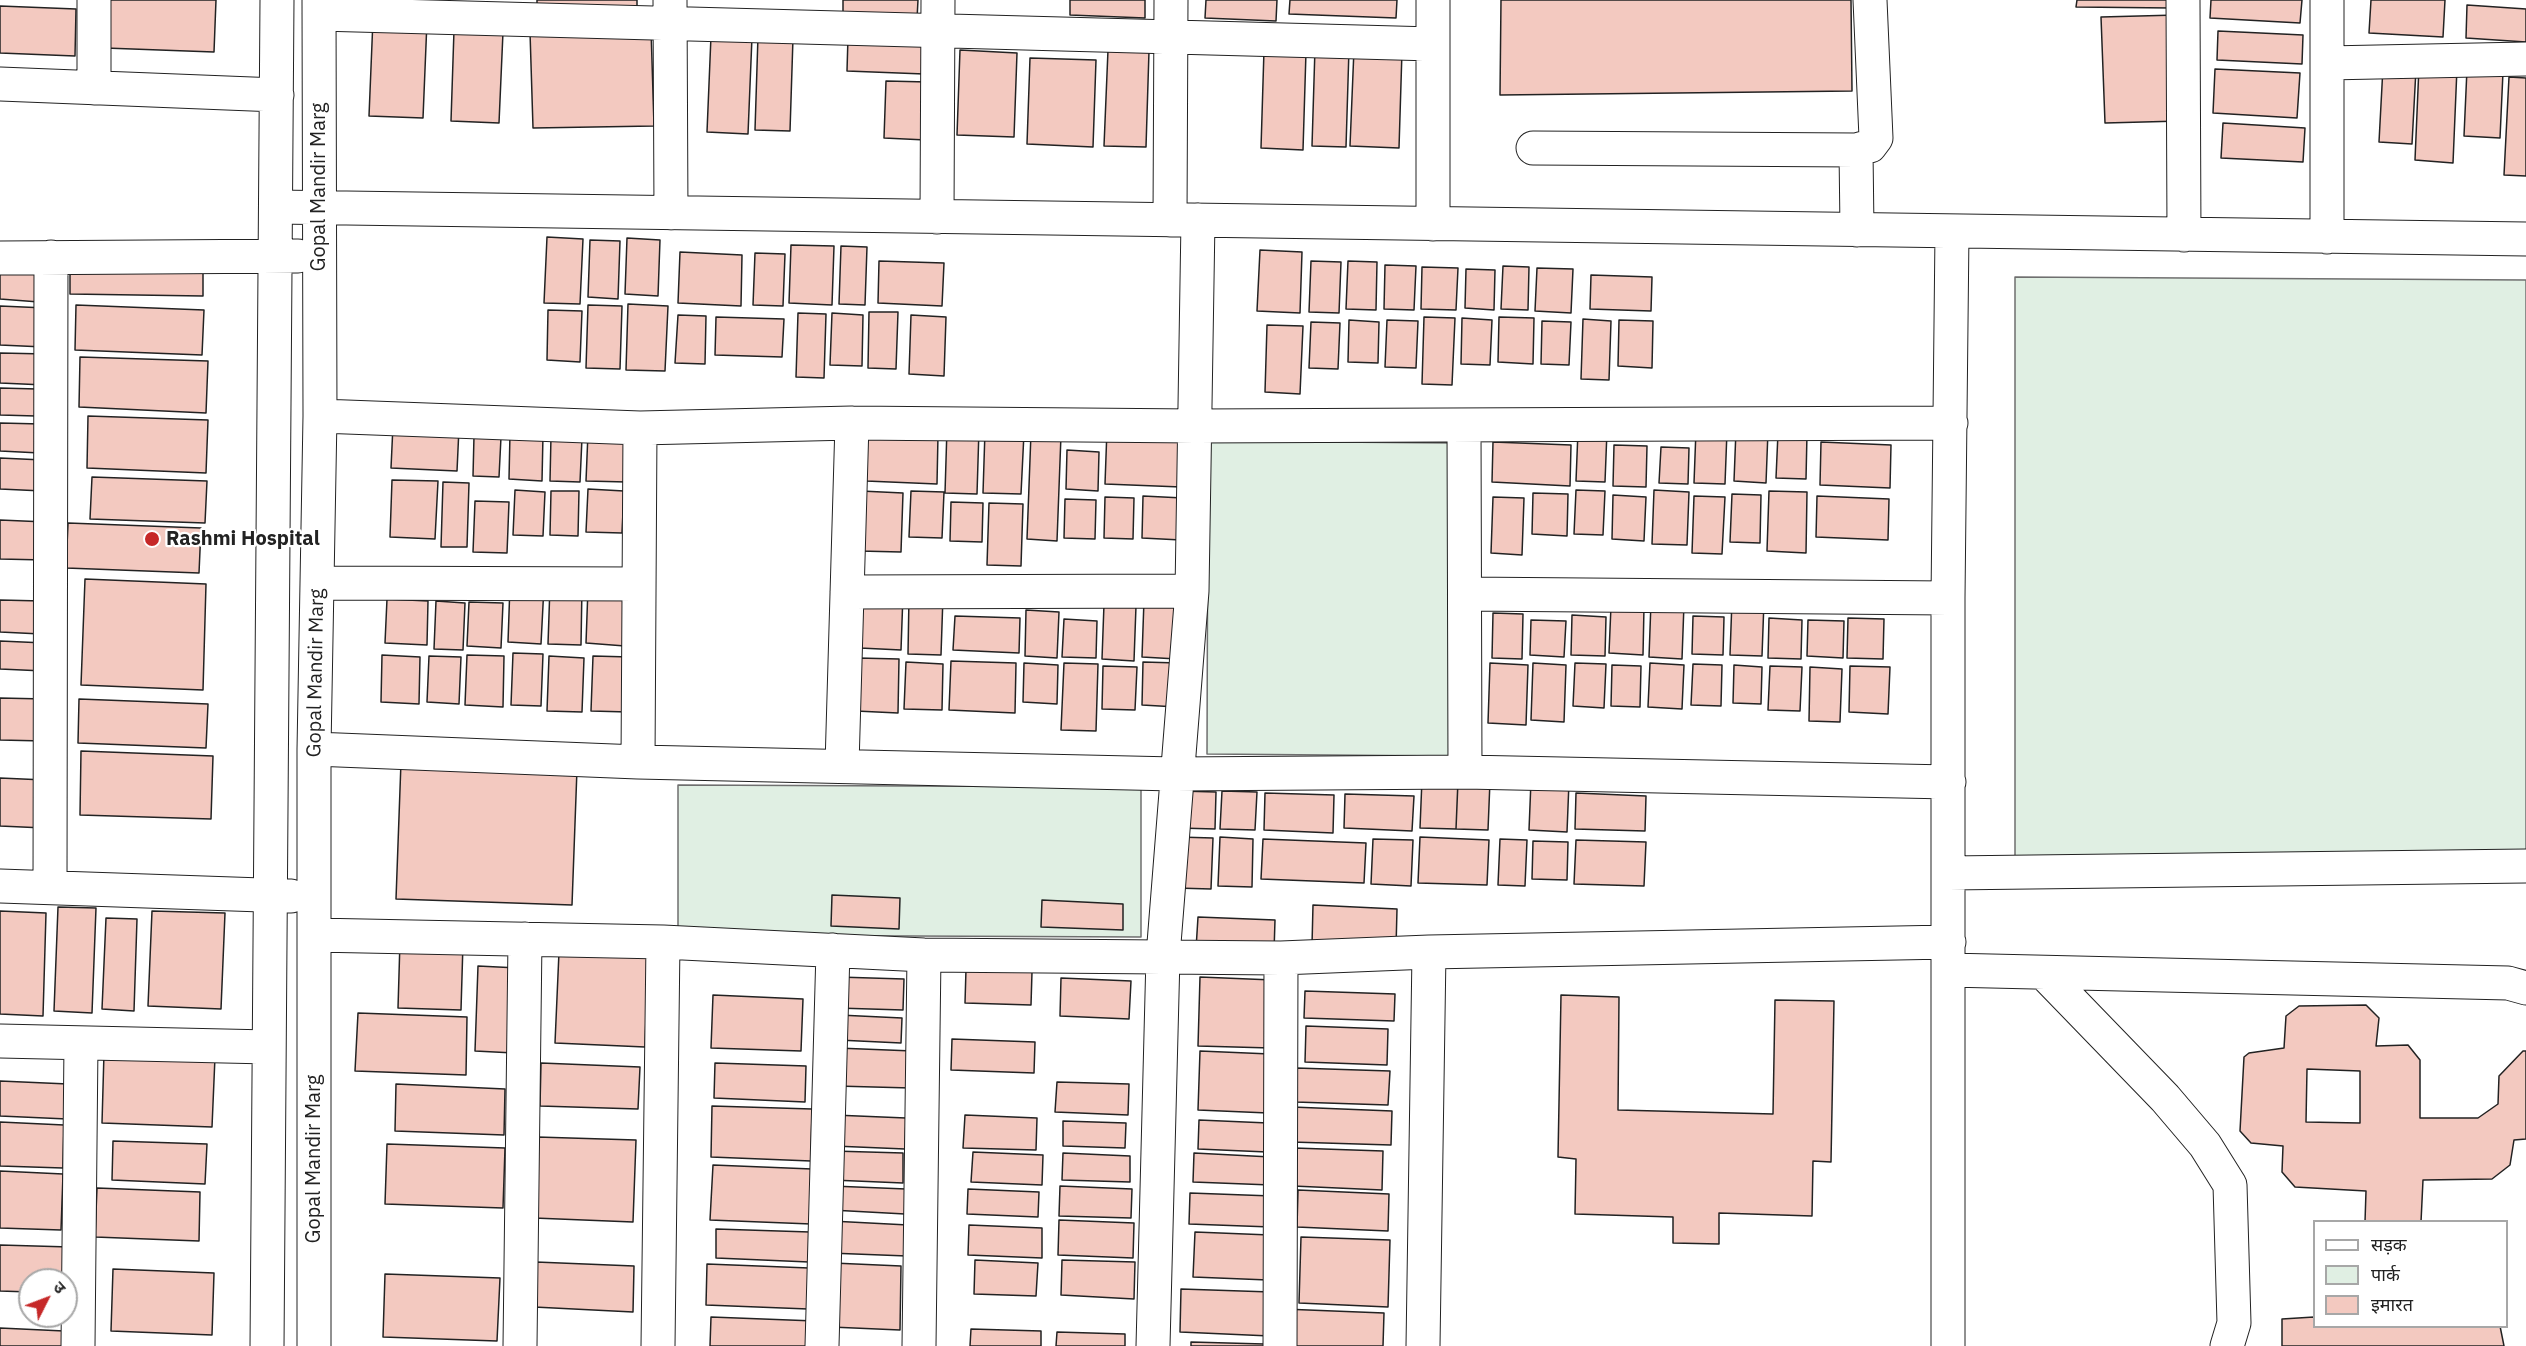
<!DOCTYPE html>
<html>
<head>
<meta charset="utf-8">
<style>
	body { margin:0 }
	#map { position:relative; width:2526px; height:1346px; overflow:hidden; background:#fff; font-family:"IBM Plex Sans","Noto Sans Devanagari",sans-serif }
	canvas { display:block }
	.legend { position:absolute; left:2313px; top:1220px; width:195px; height:108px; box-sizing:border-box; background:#fff; border:2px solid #a7a7a7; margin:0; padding:8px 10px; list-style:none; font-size:18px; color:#222 }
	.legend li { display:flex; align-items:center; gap:12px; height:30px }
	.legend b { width:30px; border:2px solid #a7a7a7 }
	.north { position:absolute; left:18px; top:1268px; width:60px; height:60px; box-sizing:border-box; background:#fff; border:2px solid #a7a7a7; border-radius:50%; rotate:48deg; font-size:16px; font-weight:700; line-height:24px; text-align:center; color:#222 }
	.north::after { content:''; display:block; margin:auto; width:21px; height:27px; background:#c62828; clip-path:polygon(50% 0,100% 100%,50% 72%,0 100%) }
</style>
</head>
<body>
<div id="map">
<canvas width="2526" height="1346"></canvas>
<ul class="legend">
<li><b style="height:8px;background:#fff"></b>सड़क</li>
<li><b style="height:16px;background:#e0efe3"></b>पार्क</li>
<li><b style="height:16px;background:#f3c9c0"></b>इमारत</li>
</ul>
<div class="north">उ</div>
</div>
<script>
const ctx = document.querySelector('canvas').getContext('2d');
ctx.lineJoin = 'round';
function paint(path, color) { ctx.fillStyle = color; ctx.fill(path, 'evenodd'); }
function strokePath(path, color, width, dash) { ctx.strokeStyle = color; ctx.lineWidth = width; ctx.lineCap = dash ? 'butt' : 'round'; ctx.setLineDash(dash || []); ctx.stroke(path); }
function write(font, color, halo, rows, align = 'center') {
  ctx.font = font + ' "IBM Plex Sans",sans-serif'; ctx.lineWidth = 4.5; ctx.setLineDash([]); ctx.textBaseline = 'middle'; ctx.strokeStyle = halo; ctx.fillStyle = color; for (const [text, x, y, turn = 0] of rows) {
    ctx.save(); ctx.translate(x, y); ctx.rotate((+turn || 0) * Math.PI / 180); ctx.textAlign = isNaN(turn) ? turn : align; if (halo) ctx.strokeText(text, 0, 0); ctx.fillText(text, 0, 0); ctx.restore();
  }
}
const green = new Path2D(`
	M2015,277L2526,280V881L2015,878Z
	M1208,441L1451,443L1450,756L1207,754Z
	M678,785L1141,787V937L678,935Z`);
const building = new Path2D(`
	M106,0H216L214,52L105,48Z
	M537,0H637V7L537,4Z
	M843,0H918L917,19L843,17Z
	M1070,0H1145V18L1070,15Z
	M1206,0H1277L1276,21L1205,18Z
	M1290,0H1397L1396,18L1289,14Z
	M1501,0H1851L1852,91L1500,95Z
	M2077,0H2172V8L2076,7Z
	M2211,0H2302L2300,23L2210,18Z
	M2371,0H2445L2443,37L2369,33Z
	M2467,5L2526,9V42L2466,38Z
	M0,6L76,9L75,56L0,53Z
	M2177,15L2181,121L2105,123L2101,17Z
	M373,19L427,21L423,118L369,116Z
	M651,29L654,126L533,128L530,32Z
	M454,30L503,32L499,123L451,121Z
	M2218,31L2303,35L2302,64L2217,60Z
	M711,36L752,37L748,134L707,132Z
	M758,36L793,38L790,131L755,130Z
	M848,37L925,40L924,74L847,71Z
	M1315,48L1349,49L1346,147L1312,146Z
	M1354,49L1402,51L1399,148L1350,146Z
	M960,50L1017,53L1014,137L957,135Z
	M1108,50L1149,51L1146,147L1104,146Z
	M1264,50L1306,52L1303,150L1261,148Z
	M1030,58L1096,60L1093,147L1027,144Z
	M2419,66L2457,68L2453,163L2415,160Z
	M2383,67L2416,69L2412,144L2379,142Z
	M2215,69L2300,73L2297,118L2213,113Z
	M2467,69L2503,72L2500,138L2464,136Z
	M2509,77L2526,78V176L2504,175Z
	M886,81L928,82L926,140L884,138Z
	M2223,123L2305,128L2303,162L2221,158Z
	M547,237L583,239L580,304L544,303Z
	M627,238L660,240L658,296L625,294Z
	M590,240L620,241L618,299L588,297Z
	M791,245L834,246L832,305L789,303Z
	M841,246L867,247L865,305L839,304Z
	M1260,250L1302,252L1300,313L1257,311Z
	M680,252L742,255L741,306L678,303Z
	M755,253L785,254L783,306L753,305Z
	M879,261L944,263L942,306L878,303Z
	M1311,261L1341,262L1339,313L1309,312Z
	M1348,261L1377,262L1376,310L1346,309Z
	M0,262L41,265L39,302L0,299Z
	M1385,265L1416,266L1414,310L1384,309Z
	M70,266L203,267V296L70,294Z
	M1503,266L1529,267L1528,310L1501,309Z
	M1422,267L1458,268L1456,310L1421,309Z
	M1537,268L1573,269L1571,313L1535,311Z
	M1466,269L1495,270L1494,310L1465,308Z
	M1591,275L1652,277L1651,311L1590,309Z
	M628,304L668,306L665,371L626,370Z
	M76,305L204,310L202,355L75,350Z
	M588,305L622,306L620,369L586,368Z
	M0,306L46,308L44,347L0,345Z
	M548,310L582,311L580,362L547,360Z
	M869,312H898L896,369L868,368Z
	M798,313L826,314L824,378L796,377Z
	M832,313L863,315L862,366L830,365Z
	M678,315L706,316L705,364L675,363Z
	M911,315L946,317L944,376L909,374Z
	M716,317L784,319L782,357L715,355Z
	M1424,317L1455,318L1452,385L1422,384Z
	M1499,317L1534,318L1533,364L1498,362Z
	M1462,318L1492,320L1490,365L1461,364Z
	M1583,319L1611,321L1609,380L1581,379Z
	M1349,320L1379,322L1378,363L1348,362Z
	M1387,320L1418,321L1416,368L1385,367Z
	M1619,320L1653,321L1652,368L1618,366Z
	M1542,321L1571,322L1569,365L1541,364Z
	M1311,322L1340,323L1338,369L1309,368Z
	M1267,325L1303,326L1300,394L1265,392Z
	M0,353L46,354L45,385L0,383Z
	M80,357L208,361L206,413L79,407Z
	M0,388L37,389L36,416L0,415Z
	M88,416L208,420L206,473L87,468Z
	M0,423L41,424L40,453L0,451Z
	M393,425L459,428L457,471L391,468Z
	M947,428L979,429L977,494L945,493Z
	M1107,429L1183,432L1181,487L1105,484Z
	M1696,430L1727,431L1725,484L1694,483Z
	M1736,430L1768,431L1766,483L1734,481Z
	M985,431L1024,433L1021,494L983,493Z
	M1578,431H1607L1605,482L1576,481Z
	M867,432L938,435L937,484L866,481Z
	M510,433L543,435L542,481L509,479Z
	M588,433L628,434L627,482L586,481Z
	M1031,433L1061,435L1057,541L1027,539Z
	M1778,433L1807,434L1806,479L1776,478Z
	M474,436L501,437L499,477L473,476Z
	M551,436L582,438L580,482L550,481Z
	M1493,442L1571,445L1570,486L1492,482Z
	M1821,442L1891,445L1890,488L1820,485Z
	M1614,445L1647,446L1646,487L1613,486Z
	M1661,447L1689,448L1688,484L1659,483Z
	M1067,450L1099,452L1098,491L1066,489Z
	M0,458L43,460V491L0,489Z
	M92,477L207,481L205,523L90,519Z
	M392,480L438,481L435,539L390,537Z
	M443,482L469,483L467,547H441Z
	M588,489L624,491L622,533L586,532Z
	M515,490L545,492L543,536L513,535Z
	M1576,490L1605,491L1603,535L1574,534Z
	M1654,490L1689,492L1687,545L1652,544Z
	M551,491H579L578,536L550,535Z
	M861,491L903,493L901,552L859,551Z
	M911,491L944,492L942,538L909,537Z
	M1769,491L1807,492L1806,553L1767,551Z
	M1533,493L1568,494L1567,536L1532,534Z
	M1732,494L1761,495L1760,543L1730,542Z
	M1613,495L1646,497L1644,541L1612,539Z
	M1143,496L1183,498L1181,540L1142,538Z
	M1694,496L1725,497L1722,554L1692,553Z
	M1817,496L1889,499L1888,540L1816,537Z
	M1105,497L1134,498L1133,539L1104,538Z
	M1493,497L1524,498L1522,555L1491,553Z
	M1065,499L1096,500L1095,539L1064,538Z
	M475,501L509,502L507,553L473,552Z
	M951,502L983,503L982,542L950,541Z
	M989,503L1023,504L1021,566L987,565Z
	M0,520L46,522L45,560L0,559Z
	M68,523L201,528L199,573L66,568Z
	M85,579L206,584L203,690L81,685Z
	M510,585L544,586L541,644L508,642Z
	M550,586L582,587L581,645L548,644Z
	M588,588L627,589L625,646L586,643Z
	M862,593L903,594L901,650L860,648Z
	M909,596H943L941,655L908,654Z
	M387,599L428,601L427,645L385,643Z
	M0,600L42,601L41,634L0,632Z
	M1144,600L1179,601L1177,659L1142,657Z
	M1732,600L1764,601L1762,656L1730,655Z
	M436,601L465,603L463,650L434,649Z
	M469,602L503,603L501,648L467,646Z
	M1651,602L1684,604L1682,659L1649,657Z
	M1104,604L1136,606L1134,661L1102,659Z
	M1611,606L1644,607L1643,655L1609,653Z
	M1026,610L1059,612L1057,658L1025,656Z
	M1493,613L1523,614L1522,659L1492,658Z
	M1572,615L1606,617L1605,656L1571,655Z
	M955,616L1020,618L1019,653L953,650Z
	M1693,616L1724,617L1723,655L1692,654Z
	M1769,618L1802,620L1801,659L1768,658Z
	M1848,618L1884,619L1883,659L1847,658Z
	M1064,619L1097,621L1096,658L1062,657Z
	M1531,620L1566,621L1564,657L1530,655Z
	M1808,620L1844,621L1843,658L1807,656Z
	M0,641L45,643L44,671L0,669Z
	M513,653L543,654L541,706L511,705Z
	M382,655L420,657L419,704L381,702Z
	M467,655L504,656L503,707L465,705Z
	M429,656L461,657L459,704L427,702Z
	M549,656L584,658L582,712L547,711Z
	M593,656L630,657L628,712L591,711Z
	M858,658L899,659L898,713L856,711Z
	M951,661L1016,663L1015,713L949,710Z
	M906,662L943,664L942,710L904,709Z
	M1143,662L1178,663L1177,707L1142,705Z
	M1024,663L1058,665L1057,704L1023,702Z
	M1064,663L1098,664L1096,731L1061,730Z
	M1490,663L1528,665L1526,725L1488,723Z
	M1533,663L1566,665L1564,722L1531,720Z
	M1575,663L1606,664L1604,708L1573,706Z
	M1650,663L1684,665L1682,709L1648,707Z
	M1693,664L1722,665L1721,706L1691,705Z
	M1612,665L1641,666L1640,707L1611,706Z
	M1734,665L1762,667L1761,704L1733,703Z
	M1103,666L1137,667L1135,710L1102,709Z
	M1770,666L1802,667L1800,711L1768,710Z
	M1850,666L1890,667L1888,714L1849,712Z
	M1810,667L1842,669L1840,722L1809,721Z
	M0,698L45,699L44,741L0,740Z
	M79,699L208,704L206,748L78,743Z
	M81,751L213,756L211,819L80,815Z
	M401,762L577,769L572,905L396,899Z
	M0,778L45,780L44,828L0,826Z
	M1422,779L1458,781L1456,829L1420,828Z
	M1458,780L1490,781L1488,830L1456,829Z
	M1531,781L1569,782L1567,832L1529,830Z
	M1180,791L1216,792L1215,829L1179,828Z
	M1222,791L1257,792L1255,830L1220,829Z
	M1265,793L1334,795L1333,833L1264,830Z
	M1576,793L1646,796L1645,831L1575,829Z
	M1345,794L1414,796L1412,831L1344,828Z
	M1178,837L1213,838L1211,889L1176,888Z
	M1220,837L1253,839L1252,887L1218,886Z
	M1420,837L1489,840L1487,885L1418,883Z
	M1263,839L1366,843L1364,883L1261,879Z
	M1373,839L1413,840L1411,886L1371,884Z
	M1500,839L1527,840L1525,886L1498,885Z
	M1576,840L1646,842L1644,886L1574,884Z
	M1533,841L1568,842L1567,880L1532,879Z
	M832,895L900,898L899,929L831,926Z
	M1042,900L1123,904V930L1041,927Z
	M1313,905L1397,909L1396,948L1312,945Z
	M58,907L96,908L92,1013L54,1011Z
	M0,911L46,913L43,1016L0,1014Z
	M152,911L225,913L221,1009L148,1006Z
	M1198,917L1275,920L1274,952L1196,949Z
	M106,918L137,919L134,1011L102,1009Z
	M400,941L463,943L461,1010L398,1008Z
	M559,952L648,956L645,1047L555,1043Z
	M478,966L518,968L514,1053L475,1051Z
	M966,969L1032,972L1031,1005L965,1003Z
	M838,977L904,979L903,1010L837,1008Z
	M1200,977L1273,980L1271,1048L1198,1046Z
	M1061,978L1131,981L1129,1019L1060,1016Z
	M1305,991L1395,994L1394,1021L1304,1018Z
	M713,995L803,999L801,1051L711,1048Z
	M1561,995L1619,997L1618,1110L1773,1114L1775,1000L1834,1001L1831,1162L1813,1161L1812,1216L1719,1213V1244L1673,1243V1217L1575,1214L1576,1159L1558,1157Z
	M2366,1005L2379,1018L2376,1046L2408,1045L2420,1060V1118H2478L2498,1104L2499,1076L2523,1051H2526V1139L2514,1140L2510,1165L2492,1179L2423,1180L2421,1222H2365L2366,1191L2295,1187L2282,1172L2283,1146L2251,1143L2240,1131L2244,1057L2249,1053L2284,1048L2286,1016L2299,1006ZM2307,1069L2360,1071V1123L2306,1122Z
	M358,1013L467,1017L466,1075L355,1071Z
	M839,1015L902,1018L901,1043L838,1040Z
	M1306,1026L1388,1029L1387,1065L1305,1062Z
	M952,1039L1035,1042L1034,1073L951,1070Z
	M837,1048L913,1051L911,1088L836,1086Z
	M1200,1051L1270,1054L1268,1113L1198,1110Z
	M104,1053L215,1057L212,1127L102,1123Z
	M541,1063L640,1067L638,1109L540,1106Z
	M715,1063L806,1066L805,1102L714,1098Z
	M1296,1068L1390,1071L1388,1105L1295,1102Z
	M0,1081L68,1084L67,1119L0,1116Z
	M1057,1082L1129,1084L1128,1115L1055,1112Z
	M396,1084L505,1089L504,1135L395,1131Z
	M712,1106L812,1109L811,1161L711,1157Z
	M1292,1107L1392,1111L1391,1145L1291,1142Z
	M834,1115L906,1118L905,1149L834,1146Z
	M965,1115L1037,1118L1036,1150L963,1148Z
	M1199,1120L1268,1123L1267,1152L1198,1149Z
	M1063,1121L1126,1123L1125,1148L1063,1146Z
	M0,1122L64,1125L63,1168L0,1166Z
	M537,1137L636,1140L633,1222L534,1218Z
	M113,1141L207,1144L205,1184L112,1180Z
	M387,1144L505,1148L503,1208L385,1204Z
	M1294,1148L1383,1151L1382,1190L1293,1186Z
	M833,1151L903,1153V1183L832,1180Z
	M973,1152L1043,1155L1042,1185L971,1182Z
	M1063,1153L1130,1156V1182L1062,1180Z
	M1194,1153L1271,1157V1185L1193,1182Z
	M713,1165L812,1169L811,1224L710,1220Z
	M0,1171L63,1174L61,1230L0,1228Z
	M832,1186L906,1189L905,1214L831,1210Z
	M1060,1186L1132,1189L1131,1218L1059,1216Z
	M97,1188L200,1192L199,1241L95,1237Z
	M968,1189L1039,1192L1038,1217L967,1214Z
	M1298,1190L1389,1194L1388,1231L1297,1227Z
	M1190,1193L1272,1196L1271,1227L1189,1224Z
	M1059,1220L1134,1223L1133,1258L1058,1255Z
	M831,1221L908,1225L907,1256L829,1253Z
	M969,1225L1042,1228V1258L968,1255Z
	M716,1229L810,1232L809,1262L716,1258Z
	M1195,1232L1270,1235L1268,1280L1193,1277Z
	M1301,1237L1390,1240L1388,1307L1299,1303Z
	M0,1245L70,1247L66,1280H30V1292L0,1291Z
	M975,1260L1038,1263L1036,1296L974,1294Z
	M1062,1260L1135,1262L1134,1299L1061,1295Z
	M536,1262L634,1266L633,1312L534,1307Z
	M833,1263L901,1266L900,1330L831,1327Z
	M707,1264L809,1268L808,1309L706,1305Z
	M113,1269L214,1273L212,1335L111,1331Z
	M385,1274L500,1278L497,1341L383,1337Z
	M1181,1289L1271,1292L1270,1336L1180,1332Z
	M1283,1309L1384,1313L1383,1346H1282Z
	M711,1317L815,1321L814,1346H710Z
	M2314,1317V1326H2500L2504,1346H2282V1319Z
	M0,1328L64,1331L63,1346H0Z
	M971,1329L1041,1331V1346H970Z
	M1057,1332L1125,1334V1346H1056Z
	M1191,1342L1264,1344V1346H1191Z`);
const minor = new Path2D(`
	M670,0L671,213
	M2183,0L2184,235
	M2327,0V237
	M319,14L1433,44
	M2327,63L2526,59
	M0,84L277,95
	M94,88V0
	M1533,148L1856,150
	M276,207L2526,239
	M937,217L938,0
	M1170,220L1171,0
	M1433,224V0
	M1857,230L1856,150L1870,146L1876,138L1870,0
	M0,258L298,256
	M320,416L640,428L852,423L1195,426L1951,423
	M1464,425L1465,772
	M317,583L639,584
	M847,592L1192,591
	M1465,594L1948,598
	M314,749L638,762L1175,774L1465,772L1949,782
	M638,762L640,428
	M842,765L852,423
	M1949,873L2526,866
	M0,886L291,896
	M50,887L51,257
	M314,935L663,942L924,955L1281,958L1429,952
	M1948,970L2508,983L2526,988
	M2044,973L2165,1098L2205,1145L2230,1185L2234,1323L2227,1346
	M0,1041L269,1047
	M78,1346L81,1043
	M267,1346L277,0
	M314,1346V749L320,416L319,0
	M520,1346L525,939
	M658,1346L663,942
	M822,1346L833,950
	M919,1346L924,955
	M1153,1346L1163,956L1192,591L1198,220
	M1280,1346L1281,958
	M1423,1346L1429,952L1949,942
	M1948,1346V598L1952,232`);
const markers = [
	[152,539,8,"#c62828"]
];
const streetNames = [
	["Gopal Mandir Marg",319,187,-90],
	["Gopal Mandir Marg",316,673,-89],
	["Gopal Mandir Marg",314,1159,-90]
];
const poiNames = [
	["Rashmi Hospital",166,539]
];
paint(green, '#e0efe3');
strokePath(green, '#6f6f6f', 1.5);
paint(building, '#f3c9c0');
strokePath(building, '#222', 1.5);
strokePath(minor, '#222', 35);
strokePath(minor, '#fff', 33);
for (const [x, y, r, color] of markers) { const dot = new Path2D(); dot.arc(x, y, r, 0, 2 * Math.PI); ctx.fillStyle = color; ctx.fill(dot); strokePath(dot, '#fff', 2); }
write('20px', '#222', '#fff', streetNames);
write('bold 20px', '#222', '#fff', poiNames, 'left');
</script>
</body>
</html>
